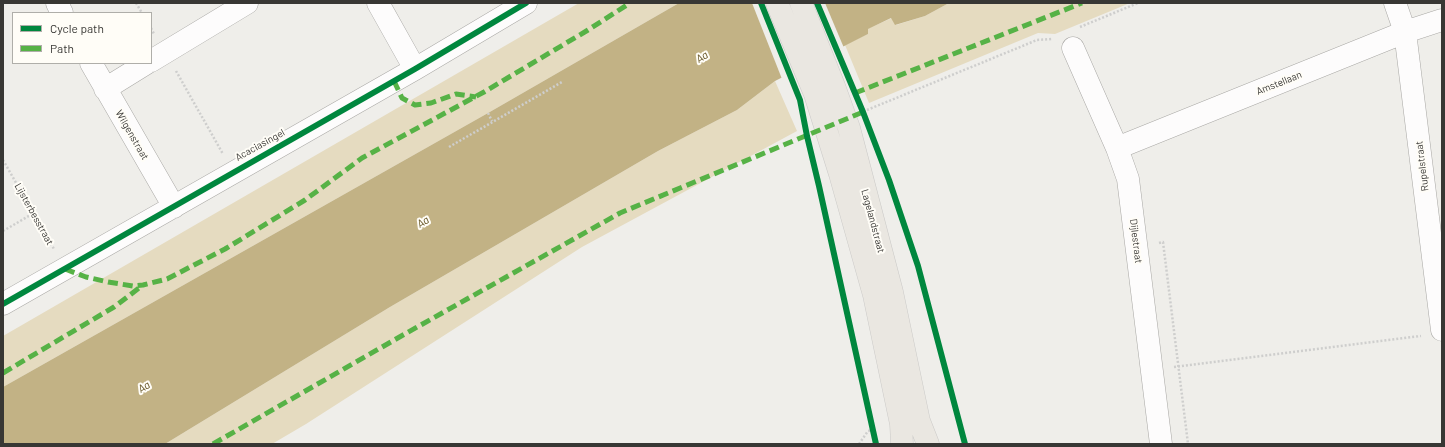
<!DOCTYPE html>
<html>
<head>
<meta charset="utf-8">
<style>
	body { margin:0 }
	#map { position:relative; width:1445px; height:447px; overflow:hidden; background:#efeeea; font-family:Barlow,sans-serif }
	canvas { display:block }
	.frame { position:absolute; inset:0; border:4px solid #383734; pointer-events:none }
	.legend { position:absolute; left:12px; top:12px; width:140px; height:52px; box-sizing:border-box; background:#fffdf7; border:1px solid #afaea9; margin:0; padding:5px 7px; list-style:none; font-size:12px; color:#383734 }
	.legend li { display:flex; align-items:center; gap:8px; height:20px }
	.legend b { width:20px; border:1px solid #afaea9 }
</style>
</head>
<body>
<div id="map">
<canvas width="1445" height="447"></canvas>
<div class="frame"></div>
<ul class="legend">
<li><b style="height:5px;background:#00873e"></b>Cycle path</li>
<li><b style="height:5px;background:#56b246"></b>Path</li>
</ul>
</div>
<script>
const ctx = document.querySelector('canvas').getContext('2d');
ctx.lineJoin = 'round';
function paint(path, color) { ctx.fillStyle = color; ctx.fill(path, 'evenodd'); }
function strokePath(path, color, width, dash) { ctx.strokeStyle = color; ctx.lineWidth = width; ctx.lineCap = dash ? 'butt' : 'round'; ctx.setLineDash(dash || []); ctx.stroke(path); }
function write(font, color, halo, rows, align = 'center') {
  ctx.font = font + ' Barlow,sans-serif'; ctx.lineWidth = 4; ctx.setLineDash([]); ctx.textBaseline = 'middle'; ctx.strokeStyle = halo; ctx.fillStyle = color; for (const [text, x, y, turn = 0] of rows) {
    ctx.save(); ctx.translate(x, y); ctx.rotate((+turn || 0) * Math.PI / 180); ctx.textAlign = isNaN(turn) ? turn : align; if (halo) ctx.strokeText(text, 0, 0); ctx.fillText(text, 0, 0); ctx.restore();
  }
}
const green = new Path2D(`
	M579,3H679L488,113L3,387V336Z
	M949,3H1130L1055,34L1038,33L869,103L845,45L868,34L867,29L892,18L896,25L925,16Z
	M775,81L797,131L582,247L306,424L272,444H165L390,307L658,151L737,110Z`);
const water = new Path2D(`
	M679,3H949L925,16L895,25L891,18L868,29V34L775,81L737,110L658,151L390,307L165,444H3V387L488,113Z`);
const pier = new Path2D(`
	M752,3H825L844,48L782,79Z`);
const path = new Path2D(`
	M136,3L142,13
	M1080,27L1138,3
	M151,28L154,34
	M176,71L223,154
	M867,110L1037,40L1052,39
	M488,113L492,121
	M449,147L562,82
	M3,160L54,249
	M3,231L34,213
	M1159,243L1163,242L1188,444
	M1174,367L1421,336
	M859,444L868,431L872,430`);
const minor = new Path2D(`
	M57,3L62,13
	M378,3L415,69
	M1395,3L1405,32L1442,330
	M1073,48L1117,148L1128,179L1161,444
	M151,61L247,3
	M91,63L174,207
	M105,89L147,63
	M1117,148L1405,32L1442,20
	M3,304L415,69L526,3`);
const major = new Path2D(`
	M777,3L815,94L840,174L874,295L901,424L902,444
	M801,3L834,86L849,128L892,292L919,421L928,444`);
const quiet = new Path2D(`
	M394,81L402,98L415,105L431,103L456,94L476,97
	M855,93L1082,3
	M65,269L86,277L108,282L133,286L143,285L167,279L225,249L305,200L362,158L484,92L588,30L630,3
	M3,373L114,307L143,285
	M213,444L403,335L620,213L863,112`);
const cycleway = new Path2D(`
	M761,3L800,100L807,136L819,186L876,444
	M817,3L863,112L889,180L918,266L965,444
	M3,304L415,69L526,3`);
const streetNames = [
	["Amstellaan",1279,83,-22],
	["Wilgenstraat",132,135,60],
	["Acaciasingel",260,145,-29],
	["Rupelstraat",1422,166,-97],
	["Lijsterbesstraat",34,214,61],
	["Lagelandstraat",873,221,75],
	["Dijlestraat",1136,241,83]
];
const waterNames = [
	["Aa",702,57,-31],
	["Aa",423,222,-31],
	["Aa",144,387,-31]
];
paint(green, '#e5dbc0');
paint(water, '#c2b285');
paint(pier, '#efeeea');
strokePath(minor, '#a9a8a5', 23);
strokePath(major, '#cac9c7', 23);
strokePath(path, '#cececd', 2.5, [2, 2]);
strokePath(minor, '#fdfcfc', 22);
strokePath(major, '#eae7e1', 22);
strokePath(quiet, '#56b246', 5, [10, 5]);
strokePath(cycleway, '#00873e', 6);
write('10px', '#383734', '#fffdf7', streetNames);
write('italic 11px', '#625121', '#fffdf7', waterNames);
</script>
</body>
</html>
